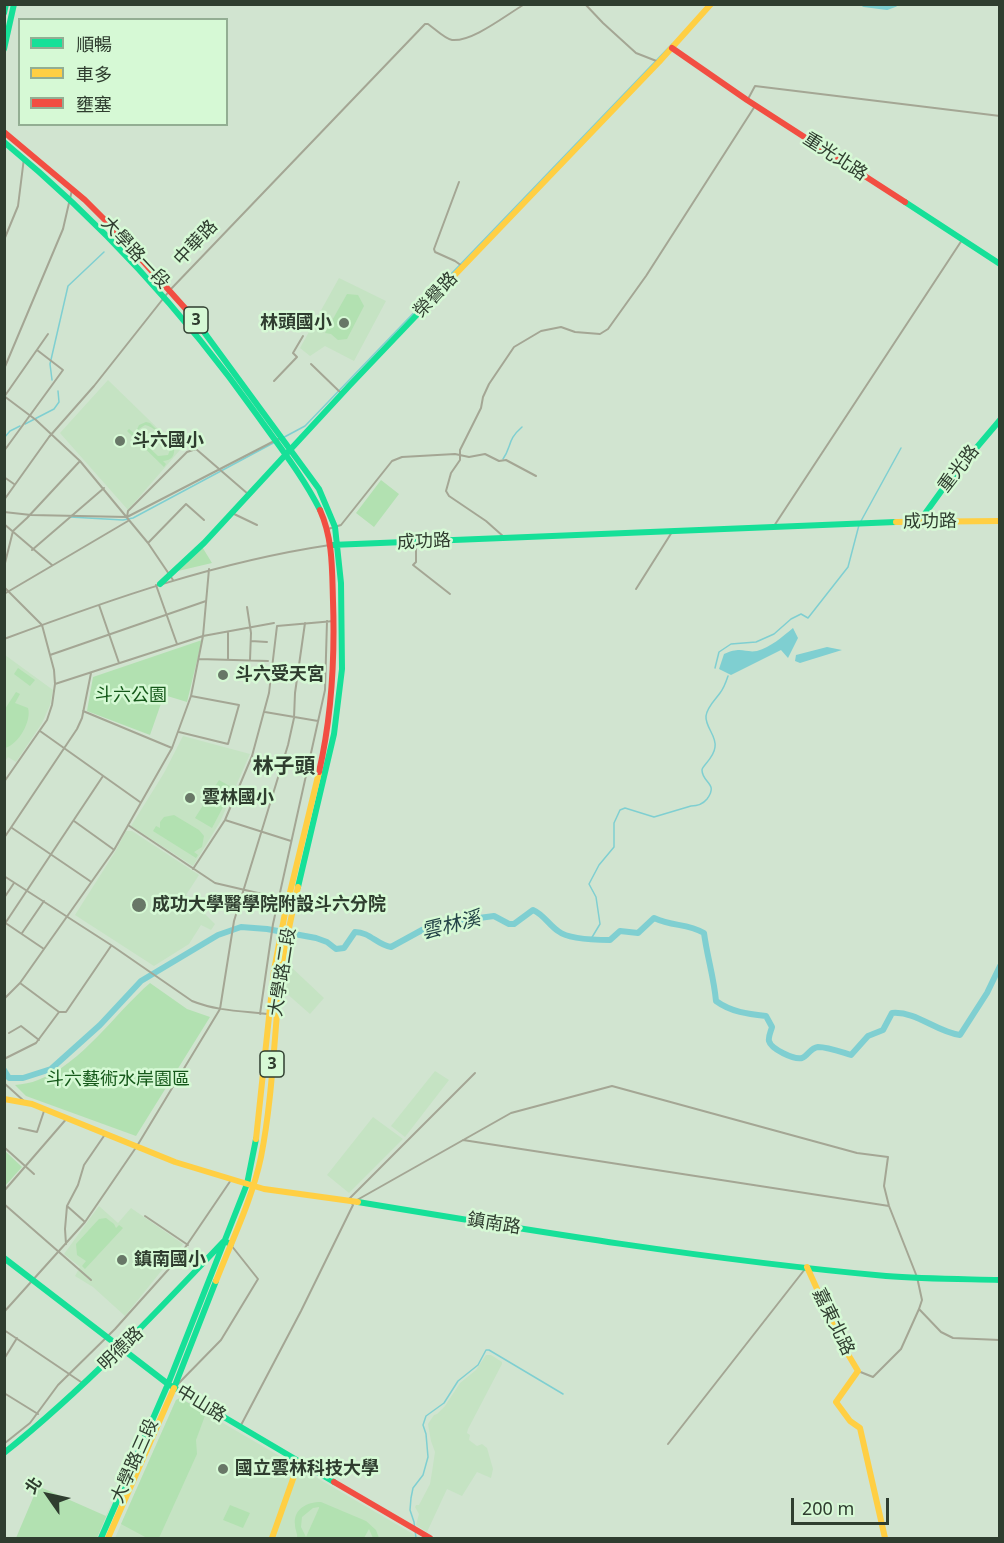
<!DOCTYPE html>
<html>
<head>
<meta charset="utf-8">
<style>
	body { margin:0 }
	#map { position:relative; width:1004px; height:1543px; overflow:hidden; background:#d1e4d0; font-family:"Noto Sans","Noto Sans TC",sans-serif }
	canvas { display:block }
	.frame { position:absolute; inset:0; border:6px solid #2f3d2f; pointer-events:none }
	.legend { position:absolute; left:18px; top:18px; width:210px; height:108px; box-sizing:border-box; background:#d6f9d5; border:2px solid #93ae93; margin:0; padding:8px 10px; list-style:none; font-size:18px; color:#2f3d2f }
	.legend li { display:flex; align-items:center; gap:12px; height:30px }
	.legend b { width:30px; border:2px solid #93ae93 }
	.north { position:absolute; left:18px; top:1465px; width:60px; height:60px; -webkit-text-stroke:4px #d6f9d5; paint-order:stroke; rotate:304deg; font-size:16px; font-weight:700; line-height:24px; text-align:center; color:#2f3d2f }
	.north::after { content:''; display:block; margin:auto; width:21px; height:27px; background:#2f3d2f; clip-path:polygon(50% 0,100% 100%,50% 72%,0 100%) }
	.scale { position:absolute; left:791px; top:1498px; width:98px; height:27px; box-sizing:border-box; border:3px solid #2f3d2f; border-top:0; padding-left:8px; font-size:18px; line-height:21px; white-space:nowrap; color:#2f3d2f; -webkit-text-stroke:4px #d6f9d5; paint-order:stroke }
</style>
</head>
<body>
<div id="map">
<canvas width="1004" height="1543"></canvas>
<div class="frame"></div>
<ul class="legend">
<li><b style="height:8px;background:#16e098"></b>順暢</li>
<li><b style="height:8px;background:#ffcf43"></b>車多</li>
<li><b style="height:8px;background:#f24e42"></b>壅塞</li>
</ul>
<div class="north">北</div>
<div class="scale">200 m</div>
</div>
<script>
const ctx = document.querySelector('canvas').getContext('2d');
ctx.lineJoin = 'round';
function paint(path, color) { ctx.fillStyle = color; ctx.fill(path, 'evenodd'); }
function strokePath(path, color, width, dash) { ctx.strokeStyle = color; ctx.lineWidth = width; ctx.lineCap = dash ? 'butt' : 'round'; ctx.setLineDash(dash || []); ctx.stroke(path); }
function write(font, color, halo, rows, align = 'center') {
  ctx.font = font + ' "Noto Sans","Noto Sans TC",sans-serif'; ctx.lineWidth = 5; ctx.setLineDash([]); ctx.textBaseline = 'middle'; ctx.strokeStyle = halo; ctx.fillStyle = color; for (const [text, x, y, turn = 0] of rows) {
    ctx.save(); ctx.translate(x, y); ctx.rotate((+turn || 0) * Math.PI / 180); ctx.textAlign = isNaN(turn) ? turn : align; if (halo) ctx.strokeText(text, 0, 0); ctx.fillText(text, 0, 0); ctx.restore();
  }
}
const built = new Path2D(`
	M339,278L386,301L354,361L325,346L310,356L300,348Z
	M108,380L180,450L128,510L60,433Z
	M5,655L53,690L50,705L42,723L16,762L8,757L5,761Z
	M183,736L250,754L220,822L193,866L131,826L164,773Z
	M126,831H132L199,875L186,895L215,924L211,930L201,925L189,944L154,966L75,915L115,852Z
	M288,964L324,998L310,1014L285,992Z
	M435,1071L449,1080L405,1137L391,1126Z
	M373,1117L403,1139L349,1193L327,1175Z
	M99,1206L118,1223L131,1208L183,1244L125,1316L93,1287L75,1276L80,1267L64,1254Z
	M486,1355H491L502,1362V1364L468,1429L467,1433L470,1435L469,1440L477,1446L482,1444L487,1448L493,1469L491,1478L477,1472L462,1496L447,1489L427,1532L416,1525L419,1514L415,1507L416,1505H419L430,1484L432,1472L435,1452L431,1441L428,1424L434,1415L437,1414L445,1406L460,1383L476,1370Z
	M180,1398L420,1538H115L176,1400Z`);
const green = new Path2D(`
	M347,294L358,295L364,306L347,339L338,340L331,334L325,333Z
	M146,422L150,423L174,447C175,456 172,460 163,461L166,464L164,467L127,431L129,429L135,434L139,425ZM145,425C155,427 169,441 170,450L168,455L158,456L139,438V429Z
	M381,480L399,494L374,527L356,513Z
	M201,545L212,563L178,571Z
	M202,640L187,702L164,695L150,735L87,711L93,677Z
	M18,668L35,680L30,686L14,674Z
	M16,692L20,694L15,703L28,708C32,721 18,745 5,748V709Z
	M219,780L233,788L212,828L195,818Z
	M174,815L199,830L204,836L202,847L194,852L198,855L196,858L153,831L156,826L160,828V822L164,817Z
	M150,983L187,1009L210,1017L136,1136L26,1096L15,1085C23,1084 31,1083 38,1080C82,1064 115,1013 150,983Z
	M5,1151L22,1167L5,1186H4Z
	M106,1218L114,1224L116,1228L119,1225L123,1228L85,1269L82,1266L86,1261L77,1255L76,1244L99,1219Z
	M180,1398L206,1413L196,1440L197,1454L159,1538H147L121,1524L176,1400Z
	M38,1486L106,1516L112,1503L97,1538H16Z
	M321,1502L366,1521L376,1530L379,1538H373L369,1529L364,1538H297C298,1534 295,1530 295,1525C293,1509 307,1502 321,1502ZM319,1507V1508L306,1537L301,1527L302,1517L313,1508Z
	M230,1505L250,1513L243,1528L223,1520Z`);
const water = new Path2D(`
	M793,628L798,638L788,658L781,650L731,675L719,669L724,654C742,646 744,653 757,651C771,647 782,637 793,628Z
	M827,647L842,650L800,663L795,661L796,655Z`);
const stream = new Path2D(`
	M52,380L50,364L68,286L104,252
	M25,424L54,409L59,402L58,391
	M4,438L10,431L20,426
	M503,459C512,446 507,440 522,427
	M70,517L123,520L133,518L305,426L672,44
	M861,521L901,448
	M715,668L719,652L731,644L756,642L774,634L791,619L801,614L808,618L848,567L859,525
	M591,939L600,924L596,897L589,884L599,865L614,847V823L620,810L625,808L654,817L691,806C698,806 703,804 707,799C719,783 702,783 702,770C702,766 714,758 715,747C717,736 705,727 706,716C707,707 715,700 720,693C724,688 726,682 728,676
	M416,1538L414,1522L410,1510L411,1498L413,1488L423,1475L428,1457L426,1434L423,1425L426,1416L444,1403L458,1381L478,1365L486,1350H489L563,1394`);
const river = new Path2D(`
	M864,4L887,7L895,4
	M4,1070L9,1078H23L51,1069L100,1025L141,981L218,935L241,927L267,929L316,938L327,942L336,949L344,948L355,932C370,932 377,945 391,947L422,930L472,917L479,918L494,916L509,924H514L533,910C543,914 549,925 558,931C568,939 597,940 610,940L620,931L638,933L654,918C674,927 686,923 704,933C707,956 714,978 716,1001C731,1012 748,1014 766,1016L772,1027C771,1031 768,1037 769,1041C771,1049 794,1060 802,1058C808,1056 810,1048 818,1047C828,1047 841,1052 851,1055L868,1036L883,1030L892,1013C917,1011 936,1032 960,1035L987,993L1000,966`);
const street = new Path2D(`
	M585,4L603,23L636,53L659,62
	M748,99L755,86L1000,116
	M459,182L434,249L435,252L455,261L462,266
	M4,240L18,206L24,158
	M311,364L342,394
	M4,369L63,229L72,190
	M274,381L297,357L293,353L303,336
	M4,396L36,420L80,461L148,543L173,580
	M4,397L48,334
	M4,451L63,370L37,350
	M4,477L14,484
	M4,500L49,437L94,386L170,290L425,24H428C435,29 445,39 452,40C473,42 507,14 525,4
	M4,512L31,515L127,517L282,437
	M232,513L257,525
	M127,517L128,511L187,452L196,449L248,494
	M4,524L52,565
	M774,526L962,240
	M328,529L341,525L392,461L402,457L455,454L469,457L485,454L499,461L506,460L536,476
	M504,537L486,521L449,496L446,491L451,473L460,460V450L481,408L483,397L489,384L514,347L541,331L561,327L575,332L600,334L608,329L646,276L755,106
	M416,542V562L413,565L450,594
	M148,543L186,504L204,520
	M32,550L104,488
	M4,567L13,531L27,518L80,461
	M156,585L177,644
	M4,587L42,625L54,670L55,684L52,705L47,720L4,782
	M636,589L672,532
	M4,594L128,521
	M99,605L119,663
	M247,607L251,633L250,660
	M4,639C112,599 216,562 330,545
	M251,641L267,642
	M50,655L206,601
	M199,659L268,661
	M228,659V632
	M55,684L203,636L274,623
	M83,711L172,748
	M265,712L318,721
	M40,731L140,802
	M179,732L228,744L239,705L191,696
	M225,820L291,841
	M74,821L113,849
	M128,825L215,883L288,900
	M12,828L90,881
	M4,838L77,729L82,718L91,673
	M193,869L225,820L252,756L269,693L277,626L334,621
	M4,876L111,945L192,1001C219,1012 248,1011 275,1015
	M4,898L14,883
	M4,922L44,949
	M6,922L103,776
	M22,933L44,901
	M20,983L59,1012
	M4,999L20,983L114,850L172,748L191,696L203,636L209,569
	M59,1012H66L111,946
	M260,1014L273,924L325,690L327,621
	M9,1033L21,1026L39,1040
	M4,1056L6,1058L36,1043L59,1012
	M4,1083L25,1102
	M19,1128L37,1132L45,1108
	M463,1140L889,1206
	M5,1148L34,1174
	M4,1191L68,1117
	M348,1200L475,1073
	M357,1200L511,1113L612,1086L857,1153L888,1157L884,1186L889,1206L917,1277L922,1300L919,1309L901,1349L873,1377L858,1371
	M4,1204L91,1280
	M67,1206L85,1222
	M145,1216L188,1245
	M66,1244L65,1229L67,1206L78,1185L84,1165L106,1133
	M919,1309L941,1332L953,1338L1000,1340
	M4,1312L85,1222L137,1146L220,1009L234,921L288,745L294,718L295,693L305,623
	M4,1330L84,1384
	M4,1359L17,1338
	M176,1386L221,1340L258,1279L231,1245
	M4,1393L38,1414
	M240,1427L301,1311L353,1205L351,1202
	M5,1443L30,1423L58,1385L115,1329L176,1261L231,1180
	M668,1444L805,1269`);
const fast = new Path2D(`
	M4,13L6,4
	M4,49L14,4
	M4,142C102,223 183,311 257,415C279,446 303,476 320,510
	M905,202L1000,264
	M193,317L319,489L335,527L341,583L342,669L334,734L298,887
	M923,521L924,515L950,479L1000,420
	M331,545L896,522
	M160,584L204,543L350,385L450,280
	M256,1139L247,1184L168,1384L334,1482
	M358,1202C533,1231 709,1260 886,1276C924,1279 962,1279 1000,1280
	M4,1258L168,1384L101,1538
	M174,1388L216,1281
	M4,1453C84,1389 154,1315 224,1241L231,1244`);
const slow = new Path2D(`
	M450,280L659,62L711,4
	M896,522L1000,521
	M4,1099L32,1104L175,1162L264,1189L358,1202
	M256,1139L274,970L285,913L319,772
	M807,1267L843,1346L858,1371L836,1402L850,1421L860,1428L885,1538
	M216,1281C232,1240 252,1200 261,1157C273,1096 274,1033 281,972C285,943 292,915 298,887
	M108,1538L174,1388
	M272,1538L299,1462`);
const jam = new Path2D(`
	M672,48L747,100L905,202
	M4,132L85,200L114,229L193,317
	M319,772C332,715 335,659 333,601C332,569 333,539 320,510
	M334,1482L430,1538`);
const markers = [
	[344,323,6,"#687767"],
	[120,441,6,"#687767"],
	[223,675,6,"#687767"],
	[190,798,6,"#687767"],
	[139,905,8,"#687767"],
	[122,1260,6,"#687767"],
	[223,1469,6,"#687767"]
];
const shields = [
	[196,320,24],
	[272,1064,24]
];
const shieldNames = [
	["3",196,320],
	["3",272,1064]
];
const streetNames = [
	["重光北路",835,157,33],
	["中華路",196,243,-47],
	["大學路一段",135,253,47],
	["榮譽路",436,295,-47],
	["重光路",959,469,-52],
	["成功路",930,522,-1],
	["成功路",424,542,-3],
	["大學路二段",283,972,-81],
	["鎮南路",494,1224,9],
	["嘉東北路",833,1322,64],
	["明德路",121,1349,-44],
	["中山路",201,1404,31],
	["大學路三段",135,1461,-66]
];
const poiNames = [
	["林頭國小",332,323,"right"],
	["斗六國小",132,441],
	["斗六受天宮",235,675],
	["雲林國小",202,798],
	["成功大學醫學院附設斗六分院",152,905],
	["鎮南國小",134,1260],
	["國立雲林科技大學",235,1469]
];
const parkNames = [
	["斗六公園",131,696],
	["斗六藝術水岸園區",118,1080]
];
const waterNames = [
	["雲林溪",451,926,-14]
];
const quarterNames = [
	["林子頭",284,767]
];
paint(built, '#c5e3c3');
paint(green, '#b2e1b1');
paint(water, '#7fcfd1');
strokePath(stream, '#7fcfd1', 1.5);
strokePath(river, '#7fcfd1', 6);
strokePath(street, '#a4a694', 2);
strokePath(fast, '#16e098', 6);
strokePath(slow, '#ffcf43', 6);
strokePath(jam, '#f24e42', 6);
for (const [x, y, r, color] of markers) { const dot = new Path2D(); dot.arc(x, y, r, 0, 2 * Math.PI); ctx.fillStyle = color; ctx.fill(dot); strokePath(dot, '#d6f9d5', 2); }
for (const [x, y, w] of shields) { const box = new Path2D(); box.roundRect(x - w / 2, y - 13, w, 26, 4.5); ctx.fillStyle = '#d6f9d5'; ctx.fill(box); strokePath(box, '#2f3d2f', 1.5); }
write('bold 16px', '#2f3d2f', null, shieldNames);
write('18px', '#2f3d2f', '#d6f9d5', streetNames);
write('bold 18px', '#2f3d2f', '#d6f9d5', poiNames, 'left');
write('18px', '#15591a', '#d6f9d5', parkNames);
write('italic 20px', '#234347', '#d6f9d5', waterNames);
write('bold 21px', '#2f3d2f', '#d6f9d5', quarterNames);
</script>
</body>
</html>
